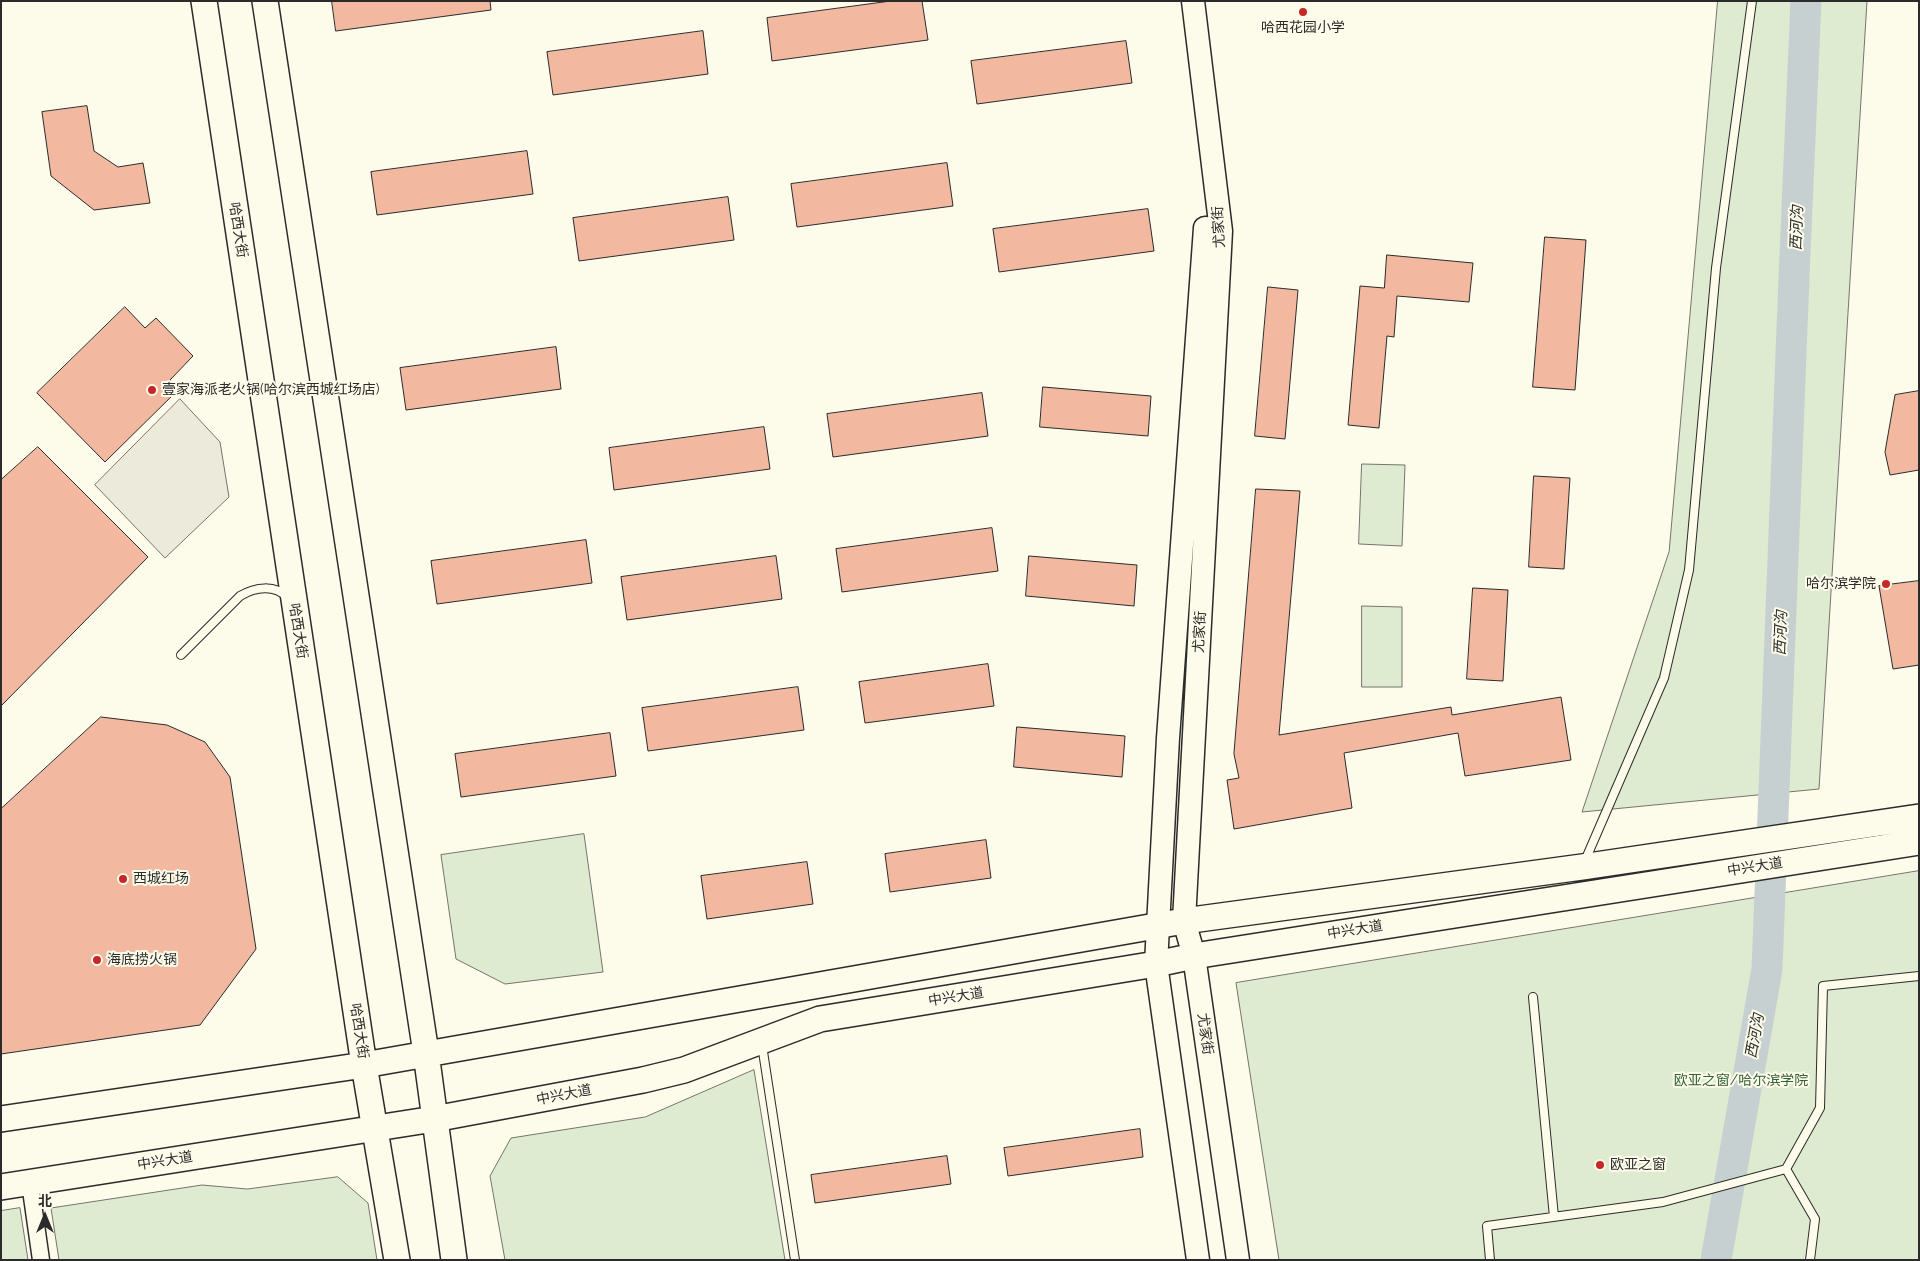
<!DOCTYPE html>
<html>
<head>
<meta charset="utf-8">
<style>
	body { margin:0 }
	#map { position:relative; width:1920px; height:1261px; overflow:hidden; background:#fdfbea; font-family:Raleway,"Noto Sans SC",sans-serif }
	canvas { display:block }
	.frame { position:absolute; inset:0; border:2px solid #2b2b2b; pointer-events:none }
	.north { position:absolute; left:20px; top:1191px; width:50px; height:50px; -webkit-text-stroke:4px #fdfbea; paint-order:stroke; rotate:0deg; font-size:14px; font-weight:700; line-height:20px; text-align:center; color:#2b2b2b }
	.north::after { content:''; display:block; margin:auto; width:18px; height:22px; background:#2b2b2b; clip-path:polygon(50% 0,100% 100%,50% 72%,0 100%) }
</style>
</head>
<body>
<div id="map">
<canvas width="1920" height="1261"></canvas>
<div class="frame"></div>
<div class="north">北</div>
</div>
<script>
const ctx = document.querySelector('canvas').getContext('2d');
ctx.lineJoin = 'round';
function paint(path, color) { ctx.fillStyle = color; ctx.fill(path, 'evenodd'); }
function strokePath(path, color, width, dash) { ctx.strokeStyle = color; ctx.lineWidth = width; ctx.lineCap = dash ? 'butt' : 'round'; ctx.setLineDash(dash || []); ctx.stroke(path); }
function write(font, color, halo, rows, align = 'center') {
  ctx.font = font + ' Raleway,"Noto Sans SC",sans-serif'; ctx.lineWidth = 4; ctx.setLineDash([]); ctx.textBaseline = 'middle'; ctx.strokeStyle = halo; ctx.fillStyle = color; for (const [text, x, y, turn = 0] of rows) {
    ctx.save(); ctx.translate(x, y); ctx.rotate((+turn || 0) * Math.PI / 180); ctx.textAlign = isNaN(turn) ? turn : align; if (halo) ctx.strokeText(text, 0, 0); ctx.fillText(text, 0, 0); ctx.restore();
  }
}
const green = new Path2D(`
	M1718,1H1867L1819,789L1582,812L1669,552Z
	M1362,464L1405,465L1402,546L1359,544Z
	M1362,606L1402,607V687H1362Z
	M584,834L603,972L505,984L456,959L441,855Z
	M1919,871V1260H1279L1236,983Z
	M754,1070L785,1260H505L490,1176L511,1138L645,1117Z
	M338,1177L368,1203L377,1260H59L51,1208L202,1185L247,1189Z
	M20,1208L28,1260H1V1211Z`);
const parking = new Path2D(`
	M180,399L220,442L229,497L165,558L95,485Z`);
const river = new Path2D(`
	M1716,1260L1767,969L1794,277L1806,1`);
const building = new Path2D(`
	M332,1H490L491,10L336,31Z
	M891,1H922L928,40L772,61L767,18Z
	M703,31L708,74L553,95L547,52Z
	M1126,41L1132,83L977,104L971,61Z
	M87,106L94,151L118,167L143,163L150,203L94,210L51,176L42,112Z
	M527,151L533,194L377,215L371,172Z
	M947,163L953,206L797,227L791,184Z
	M728,197L734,240L579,261L573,218Z
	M1148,209L1154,251L999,272L993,229Z
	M1545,237L1586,240L1575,390L1533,387Z
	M1387,255L1473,263L1469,302L1397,296L1394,337L1387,336L1379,428L1348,425L1360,286L1384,288Z
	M1268,287L1298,290L1285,439L1255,436Z
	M125,307L145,328L156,318L193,356L170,380L179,389L105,462L37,393Z
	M556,347L561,389L406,410L400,368Z
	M1043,387L1151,396L1148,436L1040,427Z
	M1919,391V470L1890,475L1885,452L1895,395Z
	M982,393L988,436L833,457L827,414Z
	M764,427L770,469L614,490L609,448Z
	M38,447L148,557L1,706V480Z
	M1534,476L1570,478L1564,569L1529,567Z
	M1256,489L1300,491L1279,735L1451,707L1452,715L1561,697L1571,760L1465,776L1458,733L1344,753L1352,808L1234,829L1227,780L1239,778L1234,754Z
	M992,528L998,571L842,592L836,549Z
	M586,540L592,583L437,604L431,561Z
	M776,556L782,599L627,620L621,577Z
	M1029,556L1137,565L1134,606L1026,596Z
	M1919,581V665L1893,669L1879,586Z
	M1473,588L1508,590L1503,681L1467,679Z
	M988,664L994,706L865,723L859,682Z
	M798,687L804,730L648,751L642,708Z
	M101,717L167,725L205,742L230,777L256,949L200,1025L1,1054V809Z
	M1017,727L1125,736L1122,777L1014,767Z
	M610,733L616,776L461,797L455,754Z
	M986,840L991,878L890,892L885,854Z
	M807,862L813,904L707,919L701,876Z
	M1140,1129L1143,1157L1008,1176L1004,1148Z
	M947,1156L951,1184L815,1203L811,1175Z`);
const service = new Path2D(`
	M181,655L240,596C255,587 275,584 288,598
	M1584,863L1664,678L1689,570L1716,268L1752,1
	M1533,997L1554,1217
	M762,1045L795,1260
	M1786,1169L1815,1219L1810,1260
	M1490,1260L1487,1226L1663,1202L1786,1169L1820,1108L1823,986L1919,976`);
const minor = new Path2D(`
	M30,1183L41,1260`);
const secondary = new Path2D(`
	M1193,1L1221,231L1184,921L1194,956L1238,1260
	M1198,1260L1156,964L1168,738L1205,228`);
const primary = new Path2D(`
	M204,1L364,1065L397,1260
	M265,1L426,1053L454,1260
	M1,1119L364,1065L1184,921L1582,867L1919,817
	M1,1187L434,1119L643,1080L684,1070L820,1019L1156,964L1194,956L1919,842`);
const markers = [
	[1303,12,5,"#c62828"],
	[152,390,5,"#c62828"],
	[1886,584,5,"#c62828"],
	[123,879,5,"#c62828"],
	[97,960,5,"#c62828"],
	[1600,1165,5,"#c62828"]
];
const poiNames = [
	["哈西花园小学",1303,28,"center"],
	["壹家海派老火锅(哈尔滨西城红场店)",162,390],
	["哈尔滨学院",1876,584,"right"],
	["西城红场",133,879],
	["海底捞火锅",107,960],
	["欧亚之窗",1610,1165]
];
const streetNames = [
	["尤家街",1219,227,-93],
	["哈西大街",238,230,81],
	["哈西大街",298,631,81],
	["尤家街",1200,632,-87],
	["中兴大道",1755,867,-9],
	["中兴大道",1355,930,-9],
	["中兴大道",956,997,-9],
	["哈西大街",359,1031,81],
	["尤家街",1205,1034,82],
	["中兴大道",564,1095,-11],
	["中兴大道",165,1161,-9]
];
const parkNames = [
	["欧亚之窗/哈尔滨学院",1741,1081]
];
const waterNames = [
	["西河沟",1797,228,-88],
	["西河沟",1781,633,-88],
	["西河沟",1755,1036,-80]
];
paint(green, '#deebd1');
strokePath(green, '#74746e', 1);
paint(parking, '#eceadb');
strokePath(parking, '#74746e', 1);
strokePath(river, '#c7d0d0', 31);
paint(building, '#f2b8a0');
strokePath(building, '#2b2b2b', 1);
strokePath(service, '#2b2b2b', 10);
strokePath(minor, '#2b2b2b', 19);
strokePath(secondary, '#2b2b2b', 25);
strokePath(primary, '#2b2b2b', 28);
strokePath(service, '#fdfbea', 8);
strokePath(minor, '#fdfbea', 16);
strokePath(secondary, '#fdfbea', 22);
strokePath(primary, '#fdfbea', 25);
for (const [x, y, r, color] of markers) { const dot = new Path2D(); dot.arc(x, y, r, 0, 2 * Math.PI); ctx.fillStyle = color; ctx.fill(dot); strokePath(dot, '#fdfbea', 2); }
write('14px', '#2b2b2b', '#fdfbea', poiNames, 'left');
write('14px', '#2b2b2b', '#fdfbea', streetNames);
write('14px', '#34623c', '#fdfbea', parkNames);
write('italic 15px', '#2b2b2b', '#fdfbea', waterNames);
</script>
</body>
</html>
